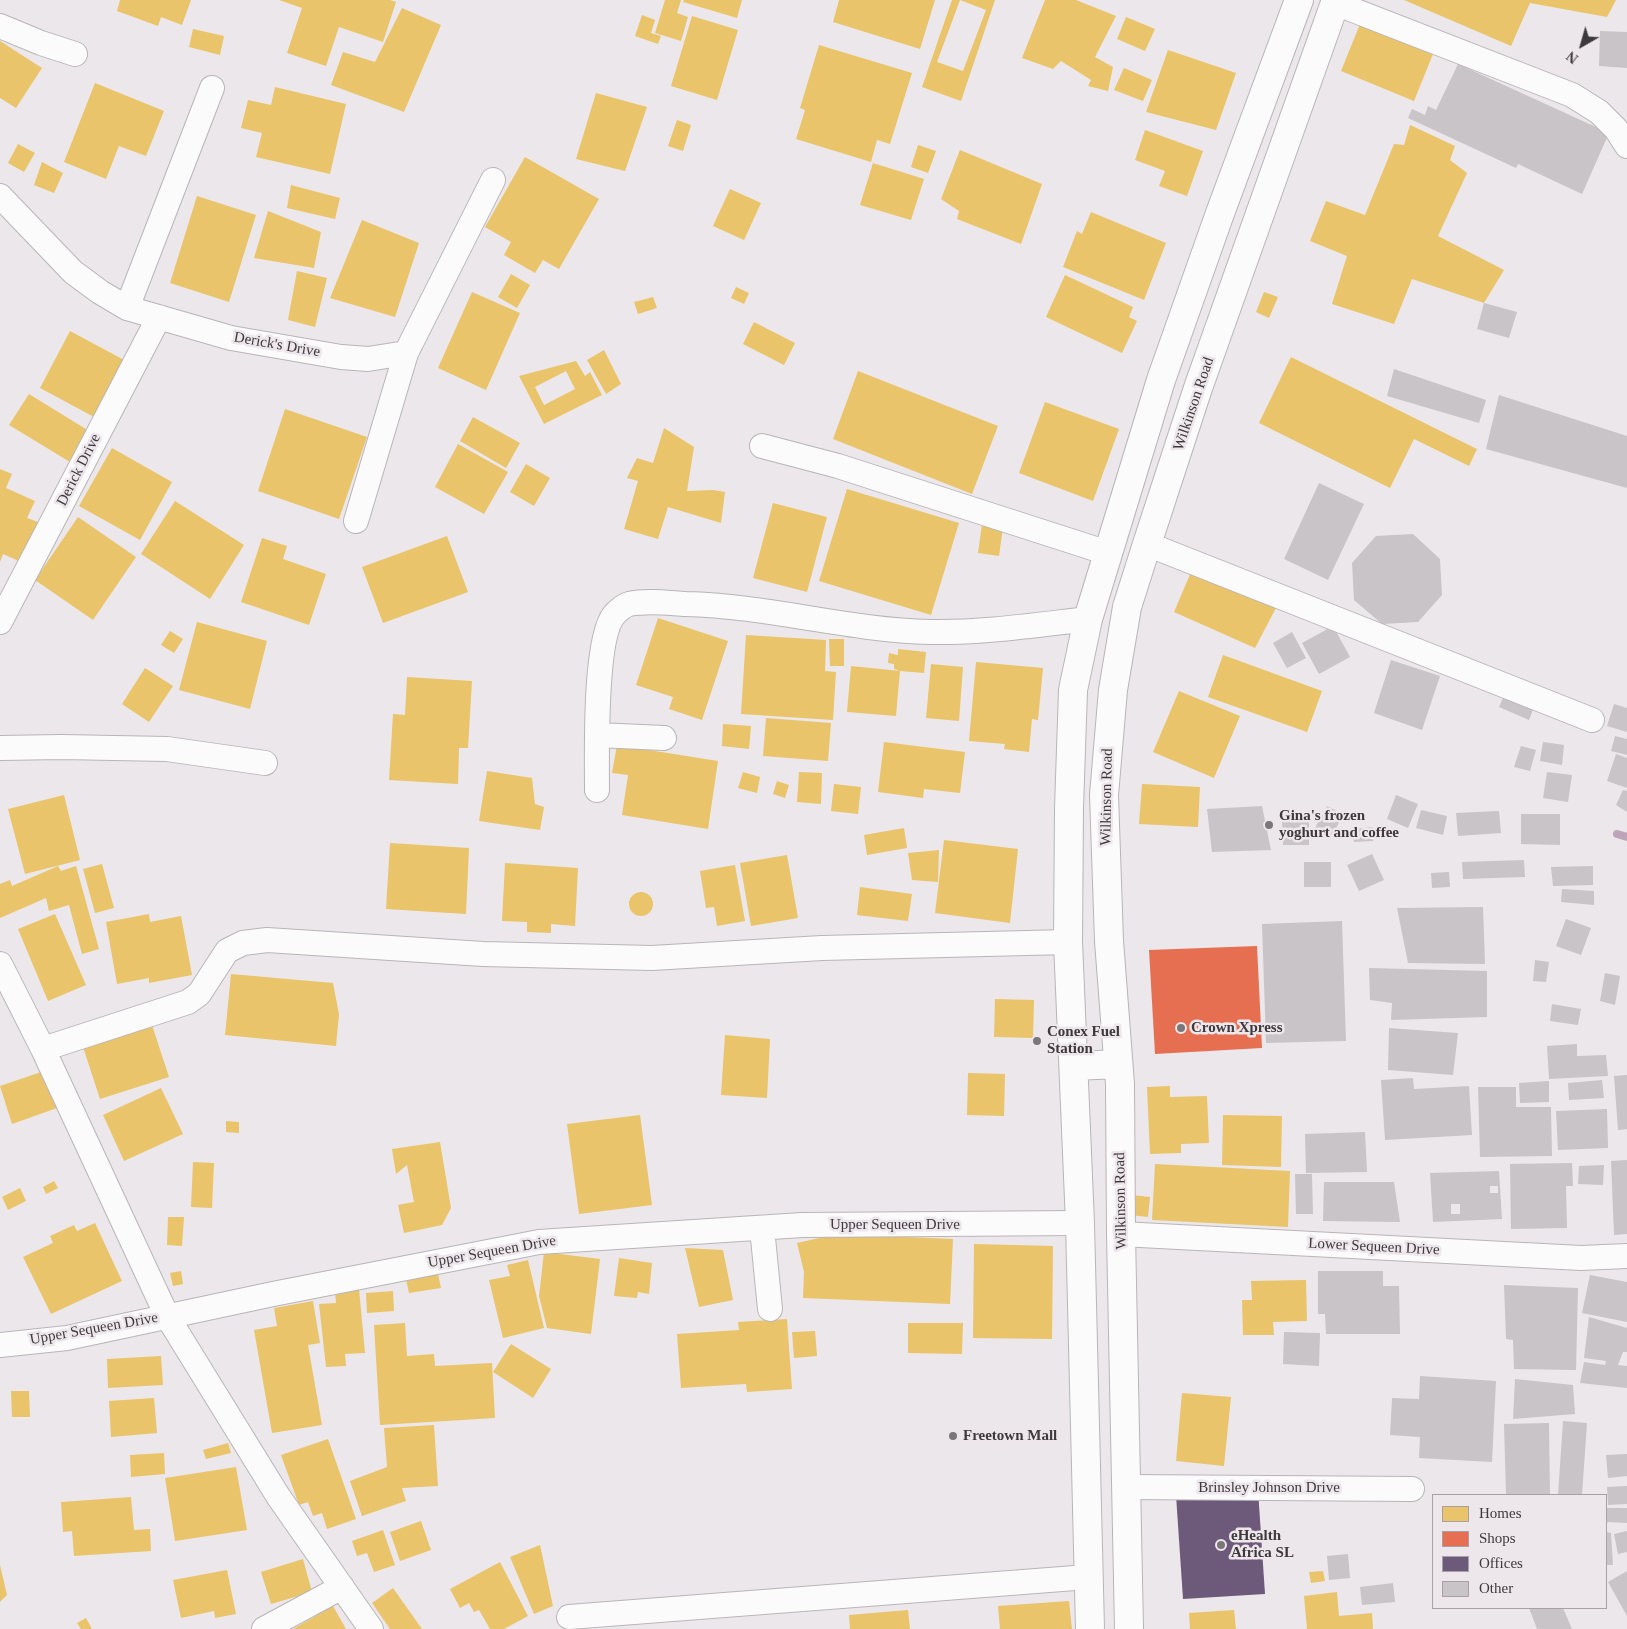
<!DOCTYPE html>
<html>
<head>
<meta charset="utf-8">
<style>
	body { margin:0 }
	#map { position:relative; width:1627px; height:1629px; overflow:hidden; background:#ece7ea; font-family:"Times New Roman",serif }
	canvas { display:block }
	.legend { position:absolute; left:1432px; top:1494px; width:175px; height:115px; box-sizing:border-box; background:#ede6eb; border:1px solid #a7a1a5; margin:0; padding:6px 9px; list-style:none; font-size:15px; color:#3d3a3c }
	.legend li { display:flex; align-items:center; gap:10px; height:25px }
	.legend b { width:25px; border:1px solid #a7a1a5 }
	.north { position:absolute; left:1557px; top:20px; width:50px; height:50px; -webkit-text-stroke:4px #ede6eb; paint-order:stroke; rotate:218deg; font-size:14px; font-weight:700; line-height:20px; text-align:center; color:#3d3a3c }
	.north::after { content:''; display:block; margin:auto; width:18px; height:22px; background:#3d3a3c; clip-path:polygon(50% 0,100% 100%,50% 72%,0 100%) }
</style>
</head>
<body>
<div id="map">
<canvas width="1627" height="1629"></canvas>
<ul class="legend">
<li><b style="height:14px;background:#e9c46a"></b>Homes</li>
<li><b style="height:14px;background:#e76f51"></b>Shops</li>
<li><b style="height:14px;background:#6d597a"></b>Offices</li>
<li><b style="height:14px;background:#c8c4c7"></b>Other</li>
</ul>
<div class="north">N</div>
</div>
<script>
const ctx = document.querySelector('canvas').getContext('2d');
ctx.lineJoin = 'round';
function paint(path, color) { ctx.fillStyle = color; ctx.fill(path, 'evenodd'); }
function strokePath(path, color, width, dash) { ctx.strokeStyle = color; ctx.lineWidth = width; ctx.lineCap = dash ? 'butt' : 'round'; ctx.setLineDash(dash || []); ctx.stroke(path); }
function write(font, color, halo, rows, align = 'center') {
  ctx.font = font + ' "Times New Roman",serif'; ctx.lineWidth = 5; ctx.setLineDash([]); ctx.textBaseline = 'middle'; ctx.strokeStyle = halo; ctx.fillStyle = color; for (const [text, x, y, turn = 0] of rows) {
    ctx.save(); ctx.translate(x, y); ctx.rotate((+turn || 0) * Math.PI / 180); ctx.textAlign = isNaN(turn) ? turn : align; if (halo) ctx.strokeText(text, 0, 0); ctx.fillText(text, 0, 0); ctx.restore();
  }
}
const homes = new Path2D(`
	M120,0H191L182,25L161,17L158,26L117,11Z
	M279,0H390L396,2L383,42L339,27L326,66L287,53L302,8Z
	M665,0H681L677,13L688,17L681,41L655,33Z
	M684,0H742L737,18L683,2Z
	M839,0H935L920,49L833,22Z
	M952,0H995L961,101L922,87ZM960,0L986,10L963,71L937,62Z
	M1045,0H1076L1116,16L1095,57L1113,67L1108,91L1088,86L1091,80L1061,61L1053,69L1022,58Z
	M1404,0H1616L1607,17L1530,3L1511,46Z
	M402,8L441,25L404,112L331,85L343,52L375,62Z
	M642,15L655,20L651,33L661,36L658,44L635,36Z
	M692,16L738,30L717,100L671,86Z
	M1126,17L1155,29L1145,51L1117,39Z
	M1360,24L1433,54L1414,101L1341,71Z
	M193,29L224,36L220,55L189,47Z
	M0,41L42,68L16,108L0,98Z
	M819,45L912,73L890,144L877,140L871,162L796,139L805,110L800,108Z
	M1168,50L1236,73L1216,130L1146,112Z
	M1124,68L1152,80L1143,101L1114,90Z
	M95,83L164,111L146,156L119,146L106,179L64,162Z
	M275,87L346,104L330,174L256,157L262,133L241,128L248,100L271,105Z
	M596,93L647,107L625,171L576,159Z
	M677,120L691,125L683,151L668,146Z
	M1410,125L1455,146L1450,160L1467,173L1438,236L1504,270L1484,303L1412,279L1394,324L1332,304L1347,256L1310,241L1326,201L1365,215L1394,144L1404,145Z
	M1145,130L1203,151L1187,196L1159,186L1165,171L1135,160Z
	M18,144L35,153L24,172L8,163Z
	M918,145L936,151L928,173L911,167Z
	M960,150L1042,184L1021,244L957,219L959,211L941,199Z
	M525,157L599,199L559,269L543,260L535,273L504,255L511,242L485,227Z
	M42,162L63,173L54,193L34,185Z
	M873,163L924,179L911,220L860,205Z
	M291,185L340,198L335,219L287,208Z
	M730,189L761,203L744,240L713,226Z
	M197,196L256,215L229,302L170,283Z
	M268,211L321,232L314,268L254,258Z
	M1091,212L1166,243L1144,300L1063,267L1077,231L1082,234Z
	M362,220L419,243L395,317L330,298Z
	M297,271L327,278L315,327L288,320Z
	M511,274L530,285L517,308L498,297Z
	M1065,275L1133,307L1129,317L1137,321L1122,353L1046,317Z
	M736,287L749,293L744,304L731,298Z
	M472,292L520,313L486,390L438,368Z
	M1264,292L1278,297L1269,318L1256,312Z
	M653,297L657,308L638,314L634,302Z
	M754,322L795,343L784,365L743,344Z
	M70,331L126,361L96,418L40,388Z
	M604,350L621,384L606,394L587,360Z
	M1291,357L1477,449L1469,466L1414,439L1390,488L1259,423Z
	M576,361L585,376L590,372L602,395L544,424L519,376ZM566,371L575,389L544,405L535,387Z
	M858,371L998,426L972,494L833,439Z
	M29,394L89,431L70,462L9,425Z
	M1045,402L1119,429L1093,501L1019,473Z
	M285,409L367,437L339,519L258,491Z
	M473,417L520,443L506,468L460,441Z
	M664,428L694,447L687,491L713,490L725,492L721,523L668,507L658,539L624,529L638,481L627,478L637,458L653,463Z
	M458,444L508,472L484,514L435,487Z
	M112,448L172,482L140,540L79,506Z
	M526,464L550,478L534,506L510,492Z
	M0,469L12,474L6,488L35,501L27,518L38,522L21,562L3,554L0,562Z
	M847,489L959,523L931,615L819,581Z
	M175,501L244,545L210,599L141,554Z
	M773,503L827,517L807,592L753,578Z
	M78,517L136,557L93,620L35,580Z
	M982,524L1003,527L999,556L978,553Z
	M447,536L468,592L383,623L362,567Z
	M262,538L287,546L283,559L326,574L309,625L241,602Z
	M1191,572L1277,606L1255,648L1174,612Z
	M658,618L728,641L702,720L669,709L673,697L636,685Z
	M197,622L267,641L250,709L179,690Z
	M170,631L183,639L174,653L161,645Z
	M746,635L826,640L825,671L836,672L833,720L741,714Z
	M829,639H844V666H830Z
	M898,649L926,652L924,673L900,671L896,716L847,712L851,666L900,671L894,669V664L888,663L889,653L898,655Z
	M1223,655L1322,691L1307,732L1208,697Z
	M976,662L1043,668L1038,720L1032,719L1029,752L1004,749L1005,744L969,741Z
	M931,664L963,667L959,721L926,718Z
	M145,668L173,686L149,722L122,704Z
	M407,677L472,681L468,748H459L458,784L389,780L393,714L405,715Z
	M1179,691L1240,716L1214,778L1153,752Z
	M766,718L831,723L828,761L763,756Z
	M723,724L751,726L749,749L722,746Z
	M884,742L965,752L960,793L924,789L923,798L878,792Z
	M617,745L718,761L708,829L622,815L628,775L612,773Z
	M487,771L532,778L535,804L544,807L540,830L479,821Z
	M743,772L760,777L757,793L738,788Z
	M799,772L822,773L821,804L797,802Z
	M777,781L789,785L785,798L773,794Z
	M834,784L861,787L858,814L831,811Z
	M1142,784L1200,787L1198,827L1139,824Z
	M64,795L80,860L25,874L8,809Z
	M904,828L907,848L867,855L864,835Z
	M944,840L1018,849L1010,923L935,913Z
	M390,843L469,848L466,914L386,909Z
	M939,850L938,882L912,880L908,853Z
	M787,855L798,918L751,926L740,863Z
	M505,863L578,868L575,926L551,924V933L527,932V922L502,921Z
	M102,864L114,908L95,913L83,869Z
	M735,865L745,921L717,926L714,907L706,908L700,871Z
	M58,866L61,871L76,866L99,949L82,954L69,905L49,911L46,898L0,918V884L10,880L12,886Z
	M860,887L912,894L908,921L857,915Z
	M629 904a12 12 0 1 1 24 0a12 12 0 1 1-24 0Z
	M55,914L86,985L48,1001L18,929Z
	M149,914L150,922L181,916L192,975L149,983V978L117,984L106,922Z
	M231,974L333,983L339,1014L336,1046L225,1035Z
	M995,999L1034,1000L1033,1038L994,1037Z
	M152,1025L169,1077L100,1099L83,1047Z
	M725,1035L770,1039L767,1098L721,1095Z
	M44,1071L57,1108L12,1124L0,1086Z
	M968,1073L1005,1074L1004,1116L967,1115Z
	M1170,1086V1097L1207,1096L1209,1143L1181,1144V1153L1150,1154L1147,1087Z
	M161,1088L183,1134L124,1161L103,1115Z
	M640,1115L652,1205L579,1214L567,1124Z
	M1223,1115L1282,1116L1281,1167L1222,1165Z
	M226,1121L239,1122V1133L226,1132Z
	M440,1142L451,1208L442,1225L404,1233L398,1205L414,1202L407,1165L396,1174L392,1149Z
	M193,1162L214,1163L212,1208L191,1207Z
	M1155,1164L1290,1171L1288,1227L1152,1220Z
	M54,1181L58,1188L46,1194L43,1187Z
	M20,1188L26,1201L8,1210L2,1197Z
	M1132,1195L1150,1197L1148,1217L1130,1215Z
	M168,1217H184L182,1246L167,1245Z
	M95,1223L122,1281L51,1314L23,1257L53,1243L50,1236L74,1225L77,1231Z
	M837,1234L953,1239L950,1304L803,1298L804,1272L797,1243Z
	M974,1244L1053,1246L1052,1339L973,1338Z
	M685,1248L723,1250L733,1300L699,1307Z
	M544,1252L600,1259L591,1334L547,1328L539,1296Z
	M619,1258L652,1263L649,1294L638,1292L637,1298L614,1296Z
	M528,1260L544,1328L503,1338L489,1280L510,1276L507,1265Z
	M181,1271L183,1284L173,1286L170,1273Z
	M438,1274L441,1288L409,1293L406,1279Z
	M1306,1280L1307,1321L1273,1322L1274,1335H1243L1242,1300H1252L1251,1281Z
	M359,1289L365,1353L345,1354L346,1366L326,1367L319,1304L336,1303L335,1291Z
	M393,1291L394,1311L367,1313L366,1293Z
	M313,1301L320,1343L308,1345L322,1425L272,1433L254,1330L277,1326L274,1308Z
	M787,1319L792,1389L747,1392L746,1384L681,1388L677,1334L739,1330L738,1322Z
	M405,1323L407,1356L434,1354L435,1366L492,1363L495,1418L380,1425L374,1325Z
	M908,1323H963L962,1354L908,1353Z
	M815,1331L817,1356L794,1358L792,1332Z
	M511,1344L551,1369L533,1398L493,1372Z
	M161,1356L163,1385L108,1388L107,1359Z
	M11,1391H29L30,1417H12Z
	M1182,1393L1231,1397L1224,1466L1176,1461Z
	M154,1398L157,1433L111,1437L109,1401Z
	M434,1425L438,1486L402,1488L406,1501L362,1516L350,1481L387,1467L384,1428Z
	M328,1439L356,1519L327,1529L322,1513L313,1516L308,1502L299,1505L281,1455Z
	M228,1443L231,1453L206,1459L203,1450Z
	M164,1453L165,1474L131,1477L130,1455Z
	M236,1467L247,1530L175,1541L165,1478Z
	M131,1497L134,1530L150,1529L151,1551L74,1556L72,1531L63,1532L61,1502Z
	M421,1521L431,1550L400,1561L390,1532Z
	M383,1530L395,1565L374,1572L367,1553L357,1556L352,1541Z
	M540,1545L553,1606L534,1614L510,1557Z
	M303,1559L312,1592L271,1604L261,1572Z
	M500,1562L528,1616L504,1629H490L479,1610L474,1612L469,1603L460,1608L450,1589Z
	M0,1565L7,1595L0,1602Z
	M227,1570L236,1614L215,1618L214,1611L181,1618L173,1580Z
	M1323,1571L1325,1581L1311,1583L1309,1572Z
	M393,1588L422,1629H390L372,1603Z
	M1337,1592L1339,1616L1372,1613L1373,1629H1307L1304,1596Z
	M1069,1601L1072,1629H1000L998,1606Z
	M333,1606L346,1629H293Z
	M908,1610L910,1629H850L849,1615Z
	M1234,1610L1236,1629H1190L1189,1613Z
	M86,1618L92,1629H81L77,1623Z`);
const shops = new Path2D(`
	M1257,946L1262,1048L1155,1054L1149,950Z`);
const offices = new Path2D(`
	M1258,1490L1265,1594L1183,1599L1176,1495Z`);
const stream = new Path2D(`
	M1617,834L1627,837`);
const building = new Path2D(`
	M1600,31L1627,32V68L1599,66Z
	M1458,64L1609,133L1582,194L1518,164L1516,168L1408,118L1412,109L1425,115L1428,106L1436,110Z
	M1484,303L1517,312L1509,338L1477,329Z
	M1394,369L1486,400L1479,423L1387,396Z
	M1499,395L1627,436V488L1486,449Z
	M1319,483L1364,504L1328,580L1284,559Z
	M1413,534L1440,559L1442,595L1418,622L1382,624L1354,600L1352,563L1376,536Z
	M1333,626L1350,657L1319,674L1302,643Z
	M1292,632L1306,658L1287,668L1273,643Z
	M1391,660L1440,676L1422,730L1374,713Z
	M1506,691L1536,702L1529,720L1499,707Z
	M1614,704L1627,708V732L1607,726Z
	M1615,736L1627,739V755L1611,751Z
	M1543,742L1564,745L1562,765L1540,761Z
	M1521,746L1536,750L1530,771L1514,767Z
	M1616,754L1627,758V788L1607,781Z
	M1547,772L1572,775L1568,802L1543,798Z
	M1623,790L1627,791V812L1616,805Z
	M1396,795L1418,804L1408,828L1387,819Z
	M1262,806L1271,850L1212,852L1207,809Z
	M1327,806L1343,814L1332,837L1315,828Z
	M1421,810L1447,816L1443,835L1416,828Z
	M1499,811L1501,833L1458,836L1456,813Z
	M1521,814H1560V845L1521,844Z
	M1282,822H1309V845H1283Z
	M1373,827V841L1354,842L1353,829Z
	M1372,854L1384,880L1359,891L1347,865Z
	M1524,860L1525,877L1463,879L1462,862Z
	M1304,862H1331V887H1304Z
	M1593,866V885L1553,886L1551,867Z
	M1449,872L1450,887L1432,888L1431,873Z
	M1562,889L1594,891V905L1561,902Z
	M1483,907L1485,964L1408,963L1397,908Z
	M1566,919L1591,928L1581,955L1556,946Z
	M1342,921L1346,1041L1266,1043L1262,924Z
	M1535,960L1549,962L1546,982L1533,981Z
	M1369,968L1487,971V1017L1391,1020L1392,1003L1370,1000Z
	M1605,973L1620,976L1615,1005L1600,1001Z
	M1552,1004L1581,1009L1578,1025L1550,1021Z
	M1389,1028L1458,1033L1453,1075L1388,1070Z
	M1577,1044V1056L1606,1055L1608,1076L1549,1079L1547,1046Z
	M1627,1075V1129L1618,1130L1614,1076Z
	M1413,1078L1414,1089L1469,1086L1472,1135L1385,1140L1381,1080Z
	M1602,1080L1604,1098L1569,1100L1568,1083Z
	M1549,1081V1102L1520,1103L1519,1083Z
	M1478,1087H1516V1107H1551L1552,1156L1480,1157Z
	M1607,1109L1608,1148L1558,1150L1556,1111Z
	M1365,1132L1367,1172L1306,1173L1305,1134Z
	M1627,1160V1234L1614,1235L1611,1161Z
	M1572,1163L1573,1186H1566L1567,1228L1511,1229L1510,1164Z
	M1604,1165L1603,1185L1578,1184L1579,1166Z
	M1499,1171L1502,1219L1433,1222L1430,1173ZM1490,1186H1498V1193H1490ZM1451,1204H1460V1214H1451Z
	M1295,1174H1312L1313,1214H1296Z
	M1324,1182H1394L1400,1222L1323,1221Z
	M1318,1271H1383V1286H1399L1400,1334H1326L1325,1314H1318Z
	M1590,1275L1627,1282V1322L1582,1313Z
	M1504,1285L1578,1288L1576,1370L1514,1369L1513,1340L1506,1339Z
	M1589,1317L1627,1328V1352H1623L1618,1365L1627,1366V1388L1580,1383L1584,1362L1605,1365L1606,1361L1584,1358Z
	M1284,1332L1320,1333L1319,1366L1283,1364Z
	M1420,1376L1496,1381L1492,1462L1419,1458L1420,1437L1390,1435L1392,1398L1419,1399Z
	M1515,1379L1573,1385L1575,1414L1513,1419Z
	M1563,1421L1587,1423L1582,1495H1558Z
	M1549,1423L1550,1495H1506L1504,1424Z
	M1627,1454V1476L1608,1478L1606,1455Z
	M1627,1486V1504L1608,1505L1607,1487Z
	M1606,1508H1627V1523L1608,1522L1606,1524Z
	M1627,1531V1552L1618,1554L1614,1534Z
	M1606,1532L1611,1533L1613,1565H1606Z
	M1348,1554L1350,1578L1329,1580L1327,1556Z
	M1627,1571V1616L1608,1582Z
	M1393,1583L1395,1602L1362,1605L1360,1587Z
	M1529,1608H1563L1572,1629H1537Z`);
const minor = new Path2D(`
	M1335,3L1572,95L1599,112L1616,129L1627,146
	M0,26L41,43L75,54
	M0,196L73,272L100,292L127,308L231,338L341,357L368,359L406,353L493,180
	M127,308L212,88
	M762,446L838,466L1108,553
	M356,521L406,353
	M1147,544L1592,720
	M0,622L159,317
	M597,735L664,738
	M0,748L62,747L167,749L265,763
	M597,790C597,756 594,639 614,615C617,611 625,605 629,604C647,600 668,603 686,604C768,606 848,630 930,632C983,633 1035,625 1088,619
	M0,964L43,1049L167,1316L278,1496L371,1629
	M43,1049L188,1002L199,994L227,951L243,943L267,940L483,954L652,958L822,948L1068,942
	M762,1228L770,1309
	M1121,1234L1581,1258L1627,1256
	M0,1345L67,1338L273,1294L539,1242L802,1225L1080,1223
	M1126,1487L1412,1489
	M569,1617L1088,1577
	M264,1629L342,1587`);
const primary = new Path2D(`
	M1074,1066L1118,1064
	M1090,1629L1080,1223L1068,942L1069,808L1073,690L1088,619L1161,380L1219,216L1299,0
	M1129,1629L1121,1234L1120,1084L1109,941L1104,795L1113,690L1127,607L1147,544L1198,388L1336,0`);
const markers = [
	[1269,825,5,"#7a7779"],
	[1181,1028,5,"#7a7779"],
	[1037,1041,5,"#7a7779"],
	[953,1436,5,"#7a7779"],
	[1221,1545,5,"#7a7779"]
];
const streetNames = [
	["Derick's Drive",277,345,10],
	["Wilkinson Road",1194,404,-71],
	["Derick Drive",79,470,-63],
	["Wilkinson Road",1107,797,-89],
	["Wilkinson Road",1121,1201,-91],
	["Upper Sequeen Drive",895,1225],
	["Lower Sequeen Drive",1374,1247,3],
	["Upper Sequeen Drive",492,1252,-10],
	["Upper Sequeen Drive",94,1329,-10],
	["Brinsley Johnson Drive",1269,1488]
];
const poiNames = [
	["Gina's frozen",1279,816],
	["yoghurt and coffee",1279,833],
	["Crown Xpress",1191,1028],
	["Conex Fuel",1047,1032],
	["Station",1047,1049],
	["Freetown Mall",963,1436],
	["eHealth",1231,1536],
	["Africa SL",1231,1553]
];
paint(homes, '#e9c46a');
paint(shops, '#e76f51');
paint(offices, '#6d597a');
strokePath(stream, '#bea4b8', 8);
paint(building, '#c8c4c7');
strokePath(minor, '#b8b5b7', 26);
strokePath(primary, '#b8b5b7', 30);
strokePath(minor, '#fcfbfc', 24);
strokePath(primary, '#fcfbfc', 28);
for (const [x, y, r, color] of markers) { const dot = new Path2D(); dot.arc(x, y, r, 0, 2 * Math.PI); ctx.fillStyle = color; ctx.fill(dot); strokePath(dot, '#ede6eb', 2); }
write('15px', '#3d3a3c', '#ede6eb', streetNames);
write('bold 15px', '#3d3a3c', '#ede6eb', poiNames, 'left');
</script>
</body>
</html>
